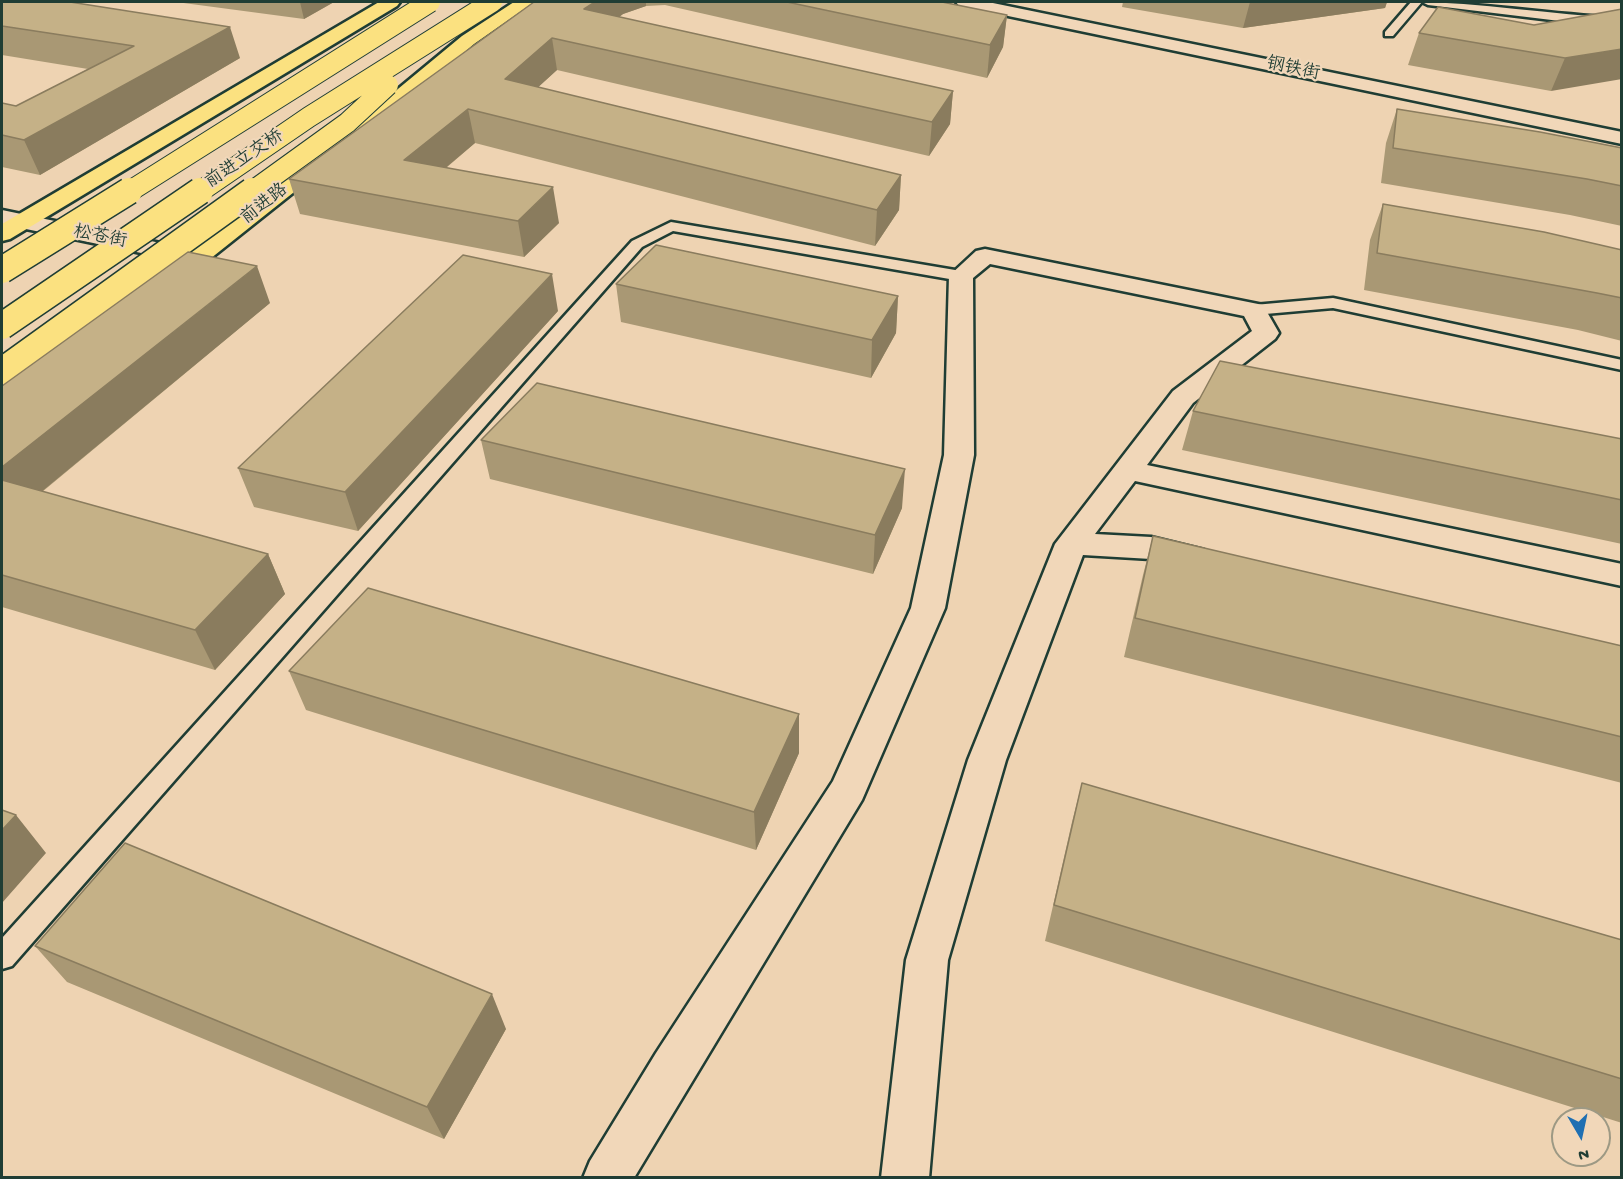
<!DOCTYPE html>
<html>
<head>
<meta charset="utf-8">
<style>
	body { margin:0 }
	#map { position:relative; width:1623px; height:1179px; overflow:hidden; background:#eed3b2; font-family:"Gochi Hand",sans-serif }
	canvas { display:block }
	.frame { position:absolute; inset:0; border:3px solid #1f3d34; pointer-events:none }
	.north { position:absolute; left:1551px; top:1107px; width:60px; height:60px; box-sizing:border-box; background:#f1d7b9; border:2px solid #9d9984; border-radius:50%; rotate:171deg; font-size:16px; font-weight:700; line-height:24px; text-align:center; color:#1f3d34 }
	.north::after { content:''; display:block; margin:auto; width:21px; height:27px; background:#1f6fb2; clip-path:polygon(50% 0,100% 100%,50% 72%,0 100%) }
</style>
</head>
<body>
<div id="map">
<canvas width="1623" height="1179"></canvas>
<div class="frame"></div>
<div class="north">N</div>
</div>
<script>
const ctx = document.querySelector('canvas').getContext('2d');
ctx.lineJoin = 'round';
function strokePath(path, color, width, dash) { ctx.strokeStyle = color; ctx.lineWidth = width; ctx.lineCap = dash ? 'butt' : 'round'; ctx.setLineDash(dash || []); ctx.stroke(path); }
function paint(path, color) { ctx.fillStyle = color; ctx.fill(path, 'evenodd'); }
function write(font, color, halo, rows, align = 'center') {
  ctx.font = font + ' "Gochi Hand","LXGW WenKai TC",sans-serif'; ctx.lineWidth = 4.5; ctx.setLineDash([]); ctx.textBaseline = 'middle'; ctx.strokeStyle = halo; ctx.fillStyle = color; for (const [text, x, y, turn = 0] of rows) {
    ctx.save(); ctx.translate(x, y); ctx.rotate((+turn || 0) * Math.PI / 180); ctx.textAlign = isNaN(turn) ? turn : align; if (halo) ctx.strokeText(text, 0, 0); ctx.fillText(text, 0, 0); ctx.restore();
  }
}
const service = new Path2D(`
	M1411,2C1481,2 1551,15 1622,18V24L1568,22L1428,5L1422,2L1393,36H1385V32Z
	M671,222L961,271L969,276L961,281L673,231L642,247L12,966L2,969V938L632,241Z
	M1333,298L1622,360V370L1333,308L1254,315L1246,310L1254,305Z`);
const minor = new Path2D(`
	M985,249L1263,305L1279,333L1275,339L1193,403L1147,465L1622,564V586L1135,481L1095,534L1151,537L1204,550L1209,558L1204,566L1193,569L1151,559L1083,555L1006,760L948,960L929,1178H881L906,960L968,760L1055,544L1173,391L1252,331L1244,316L990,264L973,278L974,455L945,608L862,800L634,1178H583L590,1161L656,1053L833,781L911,608L944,455L949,276L976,251Z`);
const tertiary = new Path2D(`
	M956,2H988L1622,132V144L965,7L959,6Z
	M2,210L194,250L203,252L206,257L203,262L194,264L2,224Z`);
const trunk = new Path2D(`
	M379,2H400L397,6L10,239L2,241V224Z
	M514,2H534L474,44L372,130L176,286L167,288L158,286L155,281L158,276L358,122L462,36Z`);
const trunkBridgeFar1 = new Path2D(`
	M127,193L430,2
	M198,193L309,117L492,2
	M250,193L347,123L388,85`);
const trunkBridge = new Path2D(`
	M2,270L129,191
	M2,326L200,191
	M2,371L252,191`);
const wall = new Path2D(`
	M2,2L240,58L40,175L2,167V103L16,106L88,69L2,55Z
	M176,2H334L304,19Z
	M534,2H942L1007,15L1003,47L987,78L665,5L646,6L623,14L619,17L953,91L950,124L929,156L557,70L538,87L901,175L899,210L875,246L475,143L446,168L559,223L524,257L300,214L289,179Z
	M1123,2H1387L1385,8L1243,28L1122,7Z
	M1622,9L1551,91L1408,65L1419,33L1534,25Z
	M1397,109L1622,148V226L1570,215L1381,183L1386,143Z
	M1383,204L1622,250V341L1578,330L1364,290L1370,240Z
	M616,284L898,296L896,333L871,378L621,322Z
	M270,303L42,492L268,554L285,594L215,670L2,607V386Z
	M558,311L358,531L254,507L238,468Z
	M1193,411L1622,439V544L1182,450Z
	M481,440L902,508L873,574L490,479Z
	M1153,536L1622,646V783L1124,657L1143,575Z
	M289,671L799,714V753L756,850L306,710Z
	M1082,783L1622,940V1123L1045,941L1072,822Z
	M35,946L506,1029L444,1139L67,982Z`);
const shadedWall = new Path2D(`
	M300,2H334L304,19Z
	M595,2H646V6L623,14L588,41L584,9Z
	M1250,2H1387L1385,8L1243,28Z
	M1007,15L1003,47L987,78L990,45Z
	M230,27L240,58L40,175L24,140Z
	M552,38L557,70L511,112L505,79Z
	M1622,49V79L1551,91L1565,58Z
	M953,91L950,124L929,156L932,122Z
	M468,109L475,143L412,196L404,160Z
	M901,175L899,210L875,246L877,210Z
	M553,187L559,223L524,257L518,221Z
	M257,266L270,303L12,516L2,498V467Z
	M552,274L558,311L358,531L345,492Z
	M898,296L896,333L871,378L872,340Z
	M905,469L902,508L873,574L875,535Z
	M268,554L285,594L215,670L195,630Z
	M799,714V753L756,850L754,812Z
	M16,815L46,853L2,903V830Z
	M492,994L506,1029L444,1139L427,1107Z`);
const building = new Path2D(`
	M2,2H70L230,27L24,140L2,135V103L16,106L134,46L2,26Z
	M534,2H595L584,9L953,91L932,122L552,38L505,79L901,175L877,210L468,109L404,160L553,187L518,221L289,179Z
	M787,2H942L1007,15L990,45Z
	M1438,7L1534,25L1622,9V49L1565,58L1419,33Z
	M1397,109L1540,132L1622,148V186L1587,179L1393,148Z
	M1383,204L1544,232L1622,250V298L1597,293L1377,253Z
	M656,245L898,296L872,340L616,284Z
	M188,252L257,266L2,467V386Z
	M463,255L552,274L345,492L238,468Z
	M1220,361L1622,439V500L1193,411Z
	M537,383L905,469L875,535L481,440Z
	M2,480L268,554L195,630L2,575Z
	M1153,536L1622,646V737L1135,618Z
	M368,588L799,714L754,812L289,671Z
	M1082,783L1622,940V1079L1054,905Z
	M2,810L16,815L2,830Z
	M125,843L492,994L427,1107L35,946Z`);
const farStreetnames = [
	["钢铁街",1293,70,12],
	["前进立交桥",245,160,-34],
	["前进路",265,205,-38],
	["松苍街",100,238,11]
];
strokePath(service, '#1f3d34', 5);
strokePath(minor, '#1f3d34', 5);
strokePath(tertiary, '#1f3d34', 5);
strokePath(trunk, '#1f3d34', 5);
paint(service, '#f1d7b9');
paint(minor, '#f1d7b9');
paint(tertiary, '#f1d7b9');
paint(trunk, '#fbe180');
strokePath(trunkBridgeFar1, '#1f3d34', 22, []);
strokePath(trunkBridge, '#1f3d34', 29, []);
strokePath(trunkBridgeFar1, '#fbe180', 20);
strokePath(trunkBridge, '#fbe180', 26);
paint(wall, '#a99874');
paint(shadedWall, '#8a7c5e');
paint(building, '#c5b187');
strokePath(building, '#8a7c5e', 1.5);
write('18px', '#1f3d34', '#f1d7b9', farStreetnames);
</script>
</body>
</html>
